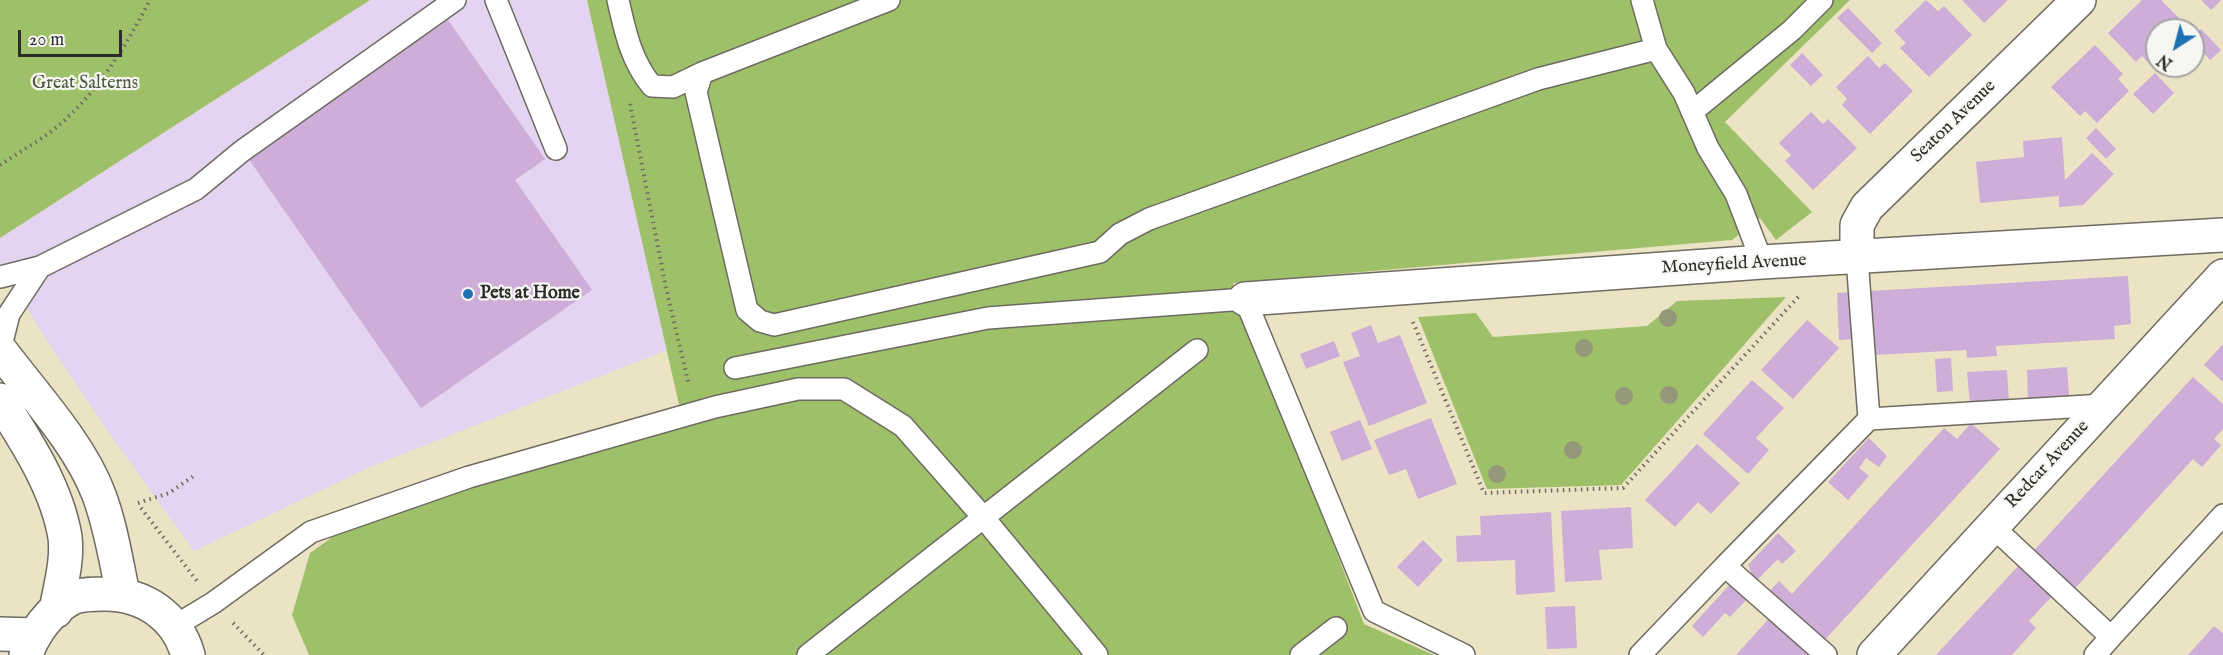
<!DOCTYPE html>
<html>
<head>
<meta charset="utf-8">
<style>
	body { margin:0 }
	#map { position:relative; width:2223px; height:655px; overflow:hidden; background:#ebe3c4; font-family:"IM FELL English",serif }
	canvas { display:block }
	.north { position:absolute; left:2145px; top:18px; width:60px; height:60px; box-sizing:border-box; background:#f6f6f2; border:2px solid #a5a5a2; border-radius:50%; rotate:216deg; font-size:16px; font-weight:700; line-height:24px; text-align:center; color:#2b2b2b }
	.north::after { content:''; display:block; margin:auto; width:21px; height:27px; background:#1f6fb2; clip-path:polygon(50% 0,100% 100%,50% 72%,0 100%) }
	.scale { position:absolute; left:18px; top:30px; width:104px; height:27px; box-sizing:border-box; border:3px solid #2b2b2b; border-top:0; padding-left:8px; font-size:18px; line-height:21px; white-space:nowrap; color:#2b2b2b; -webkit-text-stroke:4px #f6f6f2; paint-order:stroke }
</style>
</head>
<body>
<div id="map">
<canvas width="2223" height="655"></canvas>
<div class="north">N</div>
<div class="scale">20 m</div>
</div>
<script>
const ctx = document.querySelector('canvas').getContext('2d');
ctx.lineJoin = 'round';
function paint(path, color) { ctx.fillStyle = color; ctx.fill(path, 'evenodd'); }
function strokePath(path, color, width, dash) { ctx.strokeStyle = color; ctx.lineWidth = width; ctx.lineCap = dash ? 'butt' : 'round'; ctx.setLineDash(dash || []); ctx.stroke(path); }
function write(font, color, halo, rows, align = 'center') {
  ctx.font = font + ' "IM FELL English",serif'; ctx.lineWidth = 4.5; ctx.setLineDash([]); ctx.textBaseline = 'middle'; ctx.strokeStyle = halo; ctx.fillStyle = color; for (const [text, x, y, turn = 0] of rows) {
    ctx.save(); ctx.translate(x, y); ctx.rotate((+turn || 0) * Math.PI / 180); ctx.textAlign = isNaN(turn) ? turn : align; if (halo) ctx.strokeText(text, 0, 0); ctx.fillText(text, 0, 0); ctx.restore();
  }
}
const built = new Path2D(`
	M370,0H587L667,350L370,467L194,551L111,436L47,341L0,264V238Z`);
const green = new Path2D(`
	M0,0H370L0,238Z
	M587,0H1850L1725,122L1812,212L1776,240L1760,218L1732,240L1233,283L1364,624L1434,655H309L292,615L310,553L348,526L683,422Z
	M1786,297L1621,485L1487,489L1418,317L1476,313L1493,337L1647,326L1677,301Z`);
const building = new Path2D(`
	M1926,0L1938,11L1944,6L1972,35L1929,77L1900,48L1906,43L1894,31Z
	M1962,0H2008L1984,23Z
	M2142,0H2161L2180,19L2174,25L2179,30H2157V65L2153,68L2142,56L2136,62L2108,33Z
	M2201,0H2221L2211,10Z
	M1848,8L1882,43L1872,53L1837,18Z
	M448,20L545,159L515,180L592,290L421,408L248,158Z
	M2201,29L2221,50L2210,60L2193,41V36Z
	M2095,45L2123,74L2118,79L2129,91L2097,123L2085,111L2080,116L2051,87Z
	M1802,53L1823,75L1811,86L1790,65Z
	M1868,56L1879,68L1885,63L1913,91L1870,134L1842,105L1847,99L1836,87Z
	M2155,73L2174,93L2153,114L2133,94Z
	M1811,112L1823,124L1828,119L1857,148L1813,190L1785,161L1791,155L1779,143Z
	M2096,128L2116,149L2106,159L2086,138Z
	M2062,137L2065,180L2092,153L2114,174L2083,205L2059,207V196L1980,203L1976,162L2024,157L2023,141Z
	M2128,276L2131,324L2114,326L2115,339L1996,346L1997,356L1967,358L1966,350L1874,355L1870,291Z
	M1852,292L1855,339L1839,340L1837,293Z
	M1807,320L1839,348L1793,399L1761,370Z
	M1371,325L1378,343L1400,335L1427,403L1369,426L1343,362L1360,356L1351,333Z
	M1334,341L1340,356L1306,369L1300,354Z
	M2223,344V382L2204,365Z
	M1951,358L1953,391L1937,392L1935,359Z
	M2067,367L2069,396L2028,398L2027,370Z
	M2007,370L2009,402L1970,404L1967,372Z
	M2193,377L2223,404V429L2214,439L2221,445L2202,467L2193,459L2071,593L2030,555Z
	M1752,380L1784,408L1756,438L1769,450L1748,474L1703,434Z
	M1431,418L1457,484L1418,499L1406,469L1389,475L1374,440Z
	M1360,420L1372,449L1342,461L1330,432Z
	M1971,423L2000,449L1821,644L1767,594L1779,581L1792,594L1944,428L1957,439Z
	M1869,438L1887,456L1879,467L1866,458L1859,468L1869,476L1848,500L1828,482Z
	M1697,444L1740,483L1711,514L1698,502L1675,527L1645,500Z
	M1631,507L1633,548L1599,550L1602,580L1565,582L1561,511Z
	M1551,512L1555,592L1516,595L1515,560L1457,562L1456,536L1481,535L1480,516Z
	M1778,533L1796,551L1782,564L1778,559L1755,582L1748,565Z
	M1423,540L1443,560L1418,587L1397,567Z
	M2021,563L2055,593L2029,621L2036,628L2012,655H1936Z
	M1732,582L1749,597L1730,617L1725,613L1703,637L1692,626Z
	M1575,606L1577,648L1547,649L1545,607Z
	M1773,614L1811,655H1736Z
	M2214,626L2223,633V655H2188Z`);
const path = new Path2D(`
	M630,104L666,288L689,385
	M0,165C22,150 49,136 68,117C104,83 127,43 150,0
	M1413,322L1484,493L1623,488L1800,295
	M138,503L169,493L195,475
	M141,508L197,581
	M233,623L264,655`);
const lane = new Path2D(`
	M496,0L556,149
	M618,0C625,31 631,61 652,86L673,87L702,73L889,0
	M1642,0L1656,49L1684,93L1708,148L1736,194L1762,262
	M702,73L696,92L747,310L760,321L774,325L1100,252L1120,234L1149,219L1538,79L1656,49
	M1692,112L1792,30L1822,0
	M1857,258L1869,419L2104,405
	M0,277L40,267L196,189L242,151L455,0
	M0,350L9,314L40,267
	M735,368L988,318L1245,299L1374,611L1464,655
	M1992,526L2111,637L2095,655
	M1725,566L1869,419
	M175,626L213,603L311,532L469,477L715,407L798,389H844L903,426L983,517L1097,655
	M2111,637L2223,515
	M808,655L1197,350
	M1301,655L1336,628
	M1640,655L1725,566L1826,655`);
const street = new Path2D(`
	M1857,258V225L1867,207L2079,0
	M1245,299L1762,262L2223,235
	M0,634L35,635
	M1874,655L2223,276`);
const secondary = new Path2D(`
	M0,350C33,394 80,444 99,495C111,527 116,561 123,594
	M0,400C26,441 57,488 65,537C68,561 60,587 56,611
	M26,655C33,633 51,609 72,598C81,594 95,594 105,594C144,594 177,616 188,655`);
const trees = [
	[1668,318],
	[1584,348],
	[1669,395],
	[1624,396],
	[1573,450],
	[1497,474]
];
const markers = [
	[468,294,6,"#1f6fb2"]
];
const parkNames = [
	["Great Salterns",85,84]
];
const streetNames = [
	["Seaton Avenue",1954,122,-44],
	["Moneyfield Avenue",1734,265,-3],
	["Redcar Avenue",2048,465,-47]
];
const poiNames = [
	["Pets at Home",480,294]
];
paint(built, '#e4d3f1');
paint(green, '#9ec069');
paint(building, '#ceadd8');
strokePath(lane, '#6e6b61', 24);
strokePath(street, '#6e6b61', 36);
strokePath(secondary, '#6e6b61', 36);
strokePath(path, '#6e6b61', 4, [1.5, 4.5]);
strokePath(lane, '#fff', 21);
strokePath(street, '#fff', 33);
strokePath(secondary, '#fff', 33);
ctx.fillStyle = '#95977a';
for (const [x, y] of trees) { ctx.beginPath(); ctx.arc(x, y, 9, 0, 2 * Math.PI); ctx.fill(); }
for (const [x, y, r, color] of markers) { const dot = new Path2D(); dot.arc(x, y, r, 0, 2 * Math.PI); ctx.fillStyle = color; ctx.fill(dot); strokePath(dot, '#f6f6f2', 2); }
write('18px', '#4e583e', '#f6f6f2', parkNames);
write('18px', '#2b2b2b', '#f6f6f2', streetNames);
write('bold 18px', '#2b2b2b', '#f6f6f2', poiNames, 'left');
</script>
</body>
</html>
